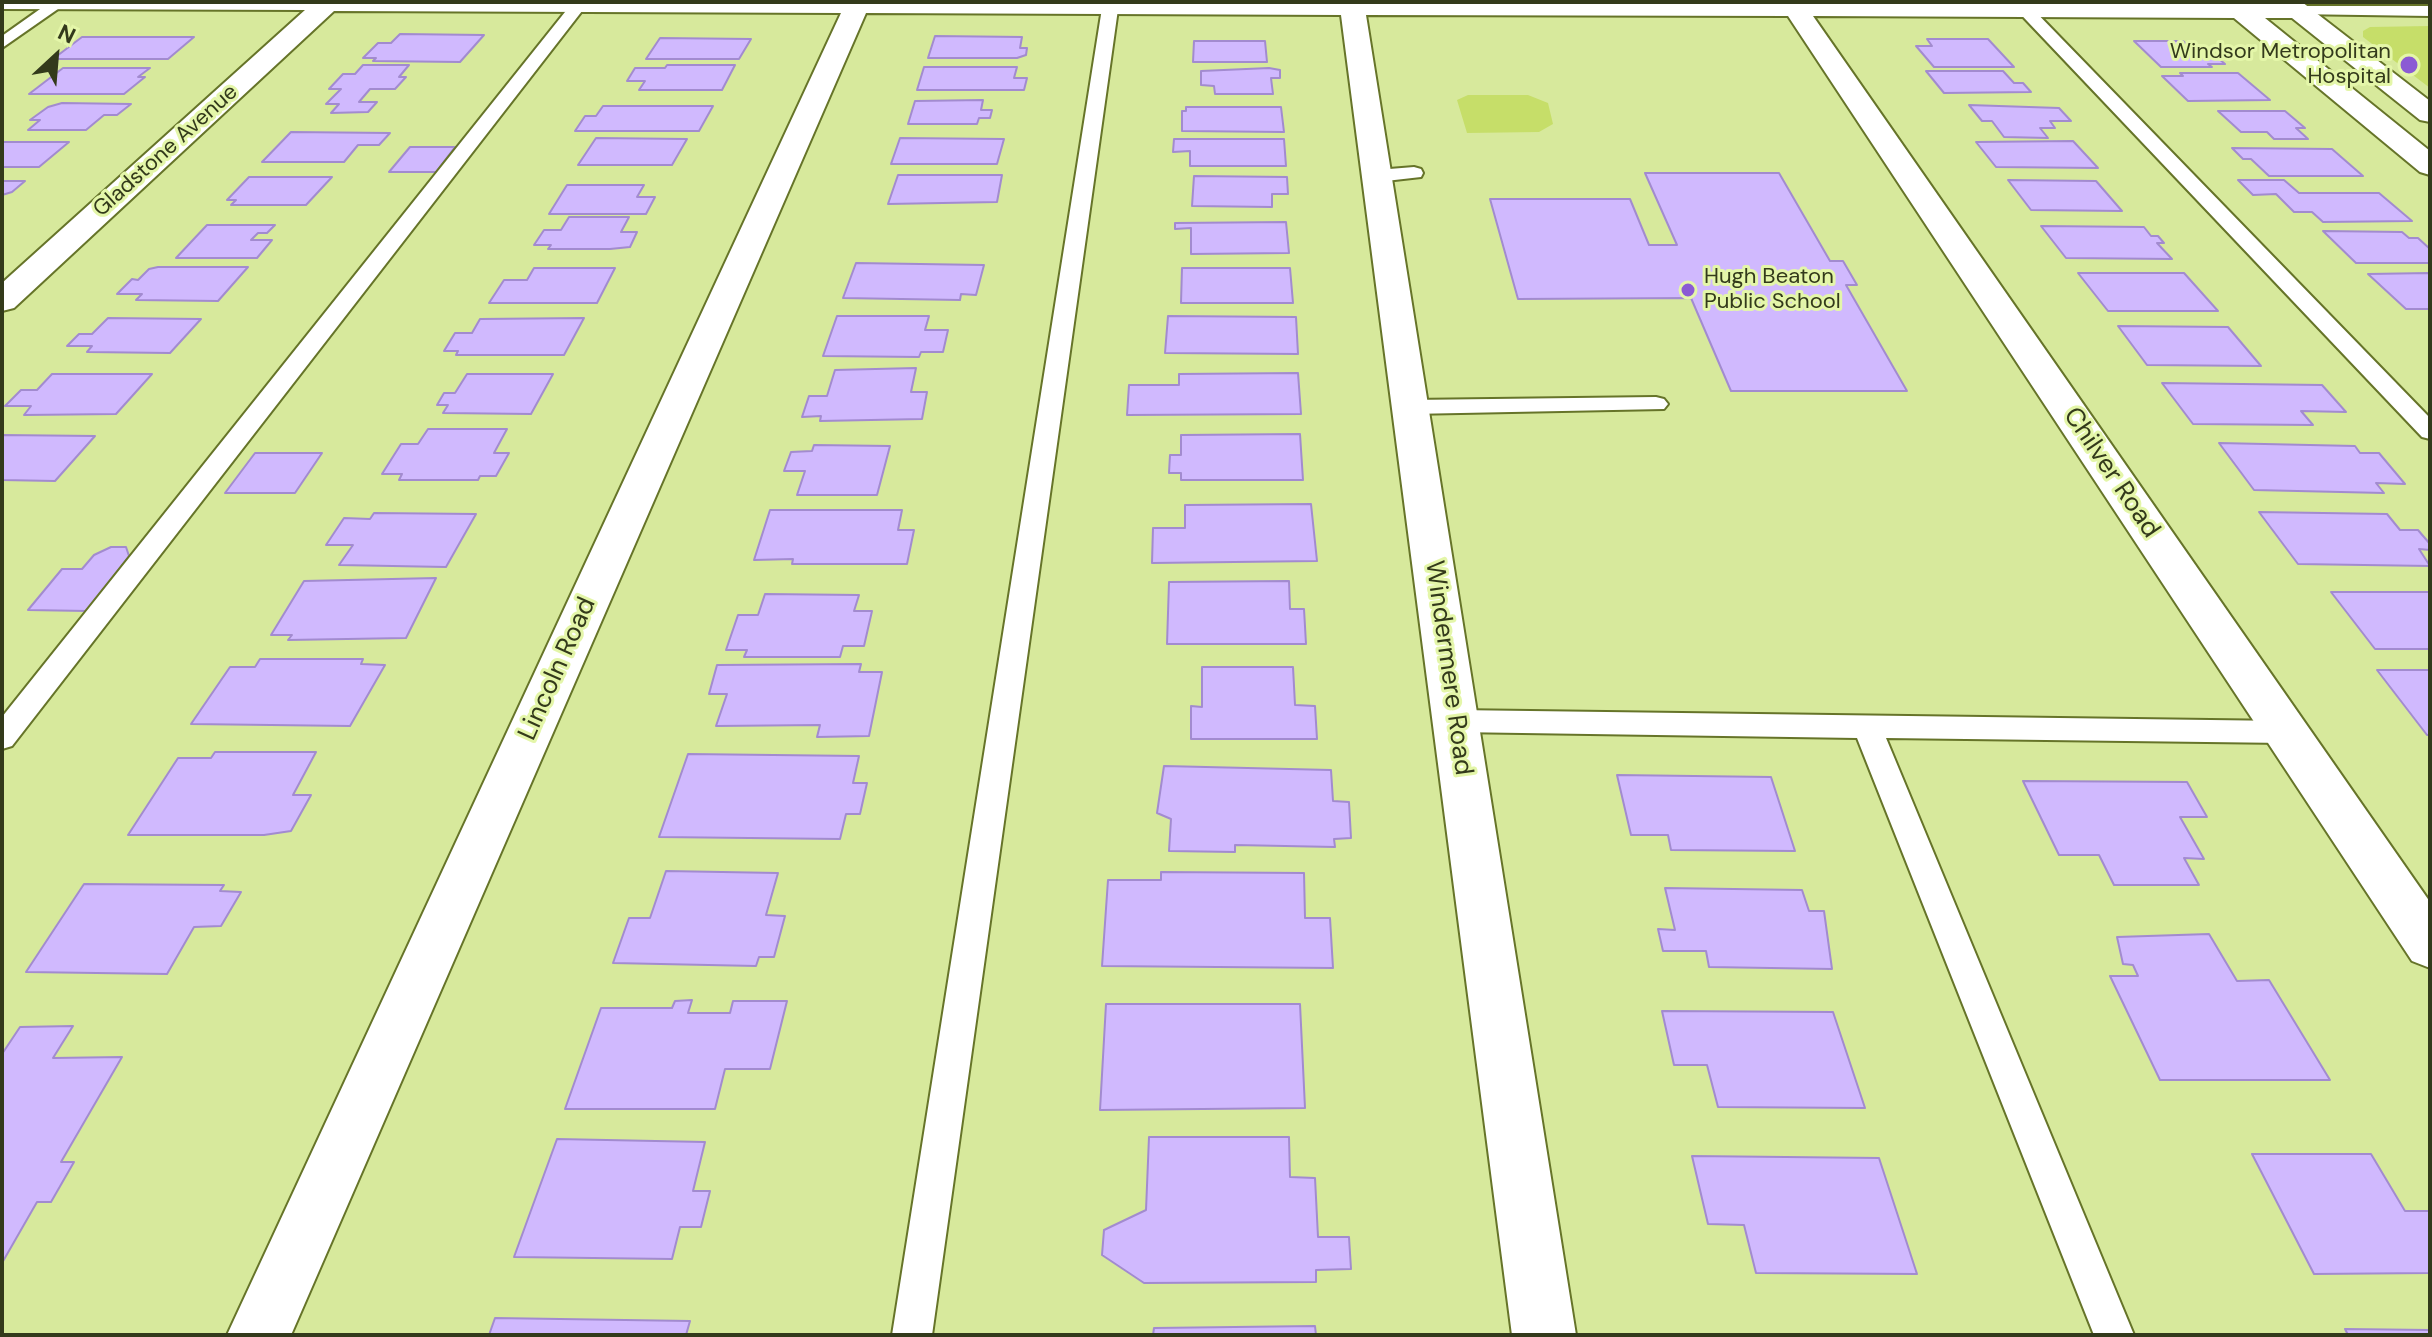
<!DOCTYPE html>
<html>
<head>
<meta charset="utf-8">
<style>
	body { margin:0 }
	#map { position:relative; width:2432px; height:1337px; overflow:hidden; background:#d7e99c; font-family:"DM Sans",sans-serif }
	canvas { display:block }
	.frame { position:absolute; inset:0; border:4px solid #333a1b; pointer-events:none }
	.north { position:absolute; left:16px; top:16px; width:80px; height:80px; -webkit-text-stroke:6px #e4f6a9; paint-order:stroke; rotate:26deg; font-size:22px; font-weight:700; line-height:32px; text-align:center; color:#333a1b }
	.north::after { content:''; display:block; margin:auto; width:28px; height:36px; background:#333a1b; clip-path:polygon(50% 0,100% 100%,50% 72%,0 100%) }
</style>
</head>
<body>
<div id="map">
<canvas width="2432" height="1337"></canvas>
<div class="frame"></div>
<div class="north">N</div>
</div>
<script>
const ctx = document.querySelector('canvas').getContext('2d');
ctx.lineJoin = 'round';
function paint(path, color) { ctx.fillStyle = color; ctx.fill(path, 'evenodd'); }
function strokePath(path, color, width, dash) { ctx.strokeStyle = color; ctx.lineWidth = width; ctx.lineCap = dash ? 'butt' : 'round'; ctx.setLineDash(dash || []); ctx.stroke(path); }
function write(font, color, halo, rows, align = 'center') {
  ctx.font = font + ' "DM Sans",sans-serif'; ctx.lineWidth = 6; ctx.setLineDash([]); ctx.textBaseline = 'middle'; ctx.strokeStyle = halo; ctx.fillStyle = color; for (const [text, x, y, turn = 0] of rows) {
    ctx.save(); ctx.translate(x, y); ctx.rotate((+turn || 0) * Math.PI / 180); ctx.textAlign = isNaN(turn) ? turn : align; if (halo) ctx.strokeText(text, 0, 0); ctx.fillText(text, 0, 0); ctx.restore();
  }
}
const green = new Path2D(`
	M2430,26V88L2363,37V31L2370,27Z
	M1468,95H1528L1548,103L1553,124L1539,132L1467,133L1457,100Z`);
const building = new Path2D(`
	M400,34L484,35L460,62L373,61L376,58H363L378,43H391Z
	M935,36L1022,37L1020,48H1027L1026,55L1017,58H928Z
	M82,37H194L168,59H53Z
	M660,38L751,39L739,59H646Z
	M1927,39H1988L2014,67H1934L1916,46H1932Z
	M1194,41H1265L1267,62H1193Z
	M2134,41H2183L2188,46L2211,52L2225,64H2208L2212,67H2161Z
	M363,65H409L399,77H406L395,89H370L359,102H377L368,112L331,113L339,104H326L341,89H329L343,74H355Z
	M667,65H735L722,90H639L645,81H627L635,68H665Z
	M924,67H1017L1014,78H1027L1024,90H917Z
	M63,68H150L138,77H145L124,94H29Z
	M1269,68L1280,70V78H1271L1273,94H1215L1214,86L1201,85V71Z
	M1926,71H2003L2014,83H2023L2031,92L1944,93Z
	M2180,73H2238L2270,100L2188,101L2162,76H2183Z
	M983,100L981,110H992L990,118H979L977,124H908L915,101Z
	M62,103L131,104L117,115H104L86,130H28L40,120H30L48,107Z
	M1969,105L2059,108L2071,121H2050L2055,128H2040L2048,138L2004,137L1992,121H1982Z
	M603,106H713L699,131H575L585,116H596Z
	M1186,107H1281L1284,132L1182,131V111H1186Z
	M2218,111H2285L2305,128H2296L2308,139H2274L2267,132H2241Z
	M291,132L390,133L379,145H358L344,162H262Z
	M596,138L687,139L672,165H578Z
	M900,138L1004,139L997,164H891Z
	M1174,139H1284L1286,166H1190V151L1173,152Z
	M2073,141L2098,168L1996,167L1976,142Z
	M2,142H69L39,167H2Z
	M410,147H455L436,172H389Z
	M2232,148L2332,149L2363,176H2269L2251,159H2243Z
	M1645,173H1779L1830,261H1843L1857,285H1846L1907,391H1731L1691,298L1518,299L1490,199H1630L1649,245H1677Z
	M898,175H1002L997,202L888,204Z
	M1194,176L1287,177L1288,194H1272V207L1192,206Z
	M249,177H332L306,205H231L236,200H227Z
	M2008,180L2096,181L2122,211L2031,210Z
	M2238,180H2284L2299,193H2379L2412,221L2323,222L2312,212H2294L2276,194L2253,195Z
	M2,181H25L12,192L2,195Z
	M567,185H644L637,197H655L646,214H549Z
	M569,217H629L621,232H637L630,247L610,249H548L551,245H534L544,230H561Z
	M1286,222L1289,253L1191,254V228L1175,229V223Z
	M207,225H275L267,233H258L251,240H272L257,258H176Z
	M2041,226L2144,227L2151,236H2158L2164,243H2157L2172,259L2066,258Z
	M2323,231L2402,232L2409,238H2418L2430,249V263H2356Z
	M856,263L984,265L976,295L961,294L960,300L843,298Z
	M158,267H248L218,301L136,300L142,294H117L132,279L138,280L149,269Z
	M534,268H615L597,303H489L504,280H527Z
	M1182,268H1290L1293,303H1181Z
	M2078,273H2184L2218,311H2108Z
	M2430,273V309H2406L2368,274Z
	M837,316H929L925,330H948L943,352H921L919,357L823,356Z
	M1168,316L1296,317L1298,354L1165,353Z
	M108,318L201,319L170,353L87,352L92,346H67L79,334H92Z
	M584,318L564,355H456L458,351H444L455,333H472L480,319Z
	M2118,326L2228,327L2261,366L2147,365Z
	M916,368L911,392H927L922,419L820,421L821,416L802,417L809,396H827L835,370Z
	M1298,373L1301,414L1127,415L1129,385H1179V374Z
	M52,374H152L116,414L24,415L31,406H5L21,390H37Z
	M467,374H553L531,414L443,413L448,405H437L444,393H455Z
	M2162,383L2322,385L2346,412L2301,411L2313,425L2193,424Z
	M428,429H507L494,453H509L496,476H480L478,480H399L402,474H382L401,444H418Z
	M1300,434L1303,480H1181V473H1169L1170,455H1181V435Z
	M2,435L95,436L55,481L2,480Z
	M2219,443L2355,446L2360,453H2379L2405,484L2376,483L2384,493L2254,490Z
	M814,445L890,446L877,495H797L805,471H784L791,452L812,451Z
	M255,453H322L295,493H225Z
	M1311,504L1317,561L1152,563L1153,528H1185V505Z
	M770,510H902L898,530H914L907,564H792L793,559L754,560Z
	M2259,512L2387,514L2400,530H2418L2430,544V550L2419,549L2430,566L2298,564Z
	M374,513L476,514L446,567L339,565L353,545H326L344,518L370,519Z
	M111,547H126L129,556L87,611L28,610L62,569H82L94,555Z
	M436,578L406,638L288,640L292,635H271L304,581Z
	M1289,581L1290,609H1304L1306,644H1167L1169,582Z
	M2331,592H2430V649H2375Z
	M765,594L859,595L854,611H872L864,646H843L840,657H744L747,650H726L738,615H758Z
	M260,659H363L361,664L385,665L350,726L191,724L230,667H255Z
	M861,664L859,672H882L869,736L817,737L820,725L716,726L727,694H709L717,665Z
	M1202,667H1293L1295,705L1315,706L1317,739H1191V706L1202,707Z
	M2377,670H2430V735H2427Z
	M215,752H316L293,795H311L291,831L264,835H128L178,758H211Z
	M688,754L859,756L853,783H867L860,814H846L840,839L659,837Z
	M1164,766L1331,770L1333,801L1349,802L1351,838L1334,839L1335,847L1235,845V852L1169,851L1171,819L1157,813Z
	M1617,775L1771,777L1795,851L1671,850L1668,835H1631Z
	M2023,781L2187,782L2207,817H2180L2204,859L2184,858L2199,885H2114L2099,855H2059Z
	M666,871L778,873L766,915L785,916L774,957H759L756,966L613,963L629,918H650Z
	M1161,872L1304,873L1305,918H1330L1333,968L1102,966L1108,880H1161Z
	M84,884L224,885L220,891L241,892L221,926L194,927L167,974L26,972Z
	M1665,888L1802,890L1809,911H1824L1832,969L1709,967L1706,951H1663L1658,929L1675,930Z
	M2209,934L2237,981L2269,980L2330,1080H2160L2110,976H2138L2133,965L2123,964L2117,937Z
	M692,1000L688,1013H730L733,1001H787L770,1069H725L715,1109H565L601,1008H672L675,1001Z
	M1106,1004H1300L1305,1108L1100,1110Z
	M1662,1011L1833,1012L1865,1108L1718,1107L1707,1065H1674Z
	M73,1026L53,1058L122,1057L61,1162H74L51,1202H37L2,1263V1054L20,1027Z
	M1149,1137H1289L1290,1177L1315,1178L1318,1237H1349L1351,1269L1316,1270V1282L1144,1283L1102,1255L1104,1230L1146,1210Z
	M557,1139L705,1142L693,1191H710L701,1227H680L672,1259L514,1257Z
	M2252,1154H2371L2405,1211H2430V1273L2314,1274Z
	M1692,1156L1879,1158L1917,1274L1756,1273L1744,1225L1708,1224Z
	M495,1318L690,1321L686,1335H489Z
	M1315,1326L1316,1335H1153L1154,1328Z
	M2345,1329L2430,1330V1335H2348Z`);
const lane = new Path2D(`
	M50,2H68L2,48V36Z
	M573,2H589L12,746L2,749V717Z
	M1103,2H1119L932,1335H892Z
	M2009,2H2026L2430,418V439L2422,437Z
	M2298,6H2430V16L2292,14V8Z
	M1414,167L1421,169L1423,173L1421,177L1377,182L1368,176L1377,170Z
	M1656,397L1664,399L1668,404L1664,409L1410,414L1402,412L1398,407L1402,402L1410,400Z
	M1455,710L2286,721L2296,724L2301,732L2296,740L2286,743L1886,738L2134,1335H2094L1857,738L1455,732L1445,729L1441,721L1445,713Z`);
const street = new Path2D(`
	M2,2H2302L2430,101V122L2420,120L2292,18H2265L2430,151V175L2420,172L2234,18L1813,16L2430,902V968L2412,961L1788,16L1366,15L1576,1335H1512L1341,15L866,13L291,1335H227L841,13L334,11L14,308L2,311V283L305,10L2,9Z`);
const markers = [
	[2409,65,10,"#8b5bd4"],
	[1688,290,8,"#8b5bd4"]
];
const farPoinames = [
	["Windsor Metropolitan",2391,52],
	["Hospital",2391,77],
	["Hugh Beaton",1704,277,"left"],
	["Public School",1704,302,"left"]
];
const farStreetnames = [
	["Gladstone Avenue",166,151,-42]
];
const streetNames = [
	["Chilver Road",2111,473,56],
	["Windermere Road",1448,668,82],
	["Lincoln Road",558,669,-66]
];
paint(green, '#c6de69');
paint(building, '#d0b9fe');
strokePath(building, '#a28bcf', 2);
strokePath(lane, '#667429', 4);
strokePath(street, '#667429', 4);
paint(lane, '#fff');
paint(street, '#fff');
for (const [x, y, r, color] of markers) { const dot = new Path2D(); dot.arc(x, y, r, 0, 2 * Math.PI); ctx.fillStyle = color; ctx.fill(dot); strokePath(dot, '#e4f6a9', 3); }
write('22px', '#333a1b', '#e4f6a9', farPoinames, 'right');
write('22px', '#333a1b', '#e4f6a9', farStreetnames);
write('26px', '#333a1b', '#e4f6a9', streetNames);
</script>
</body>
</html>
